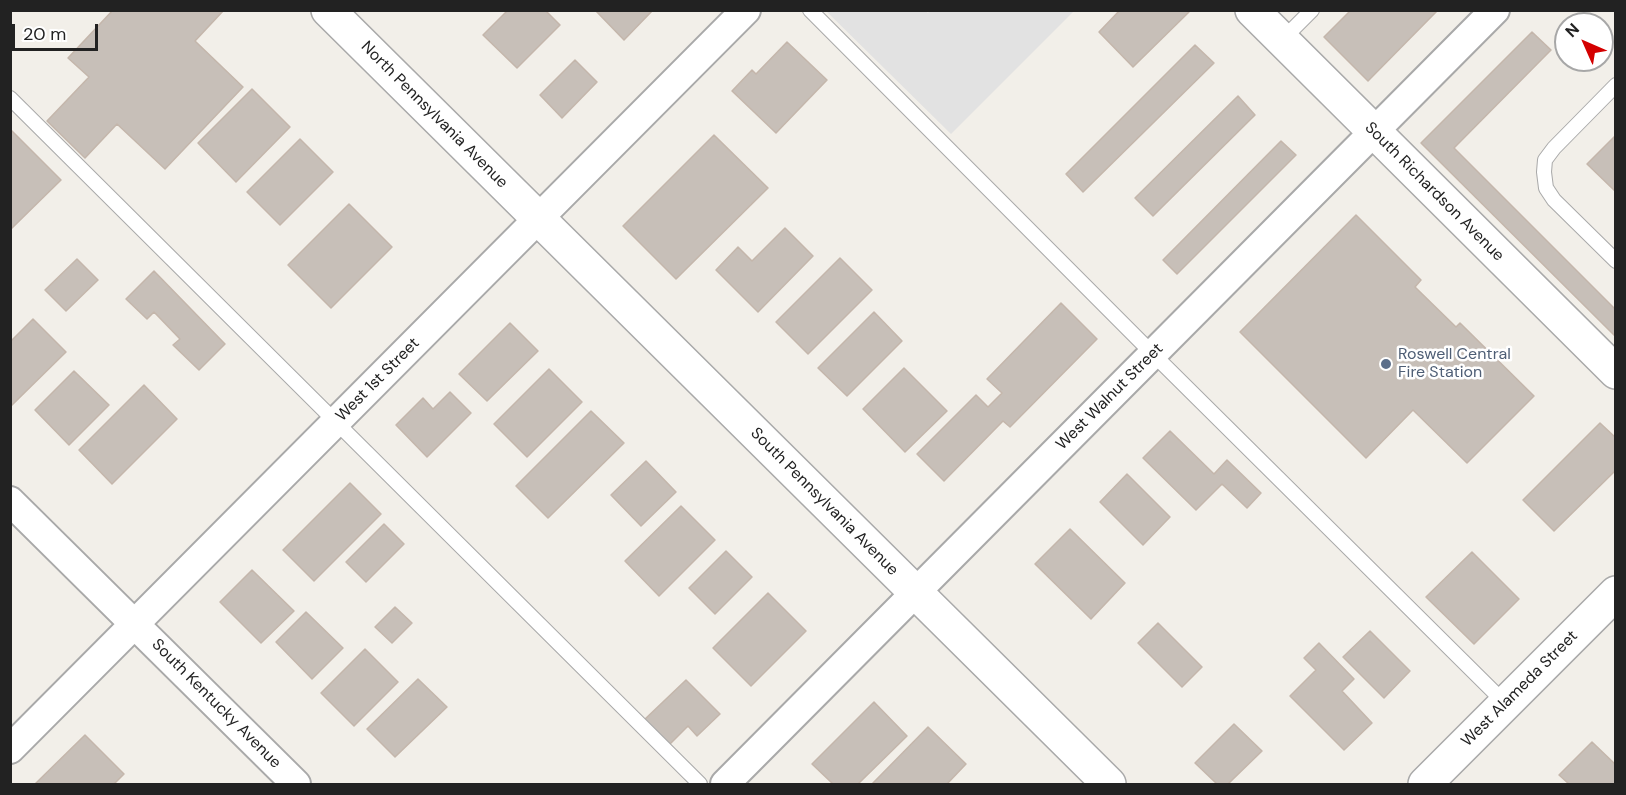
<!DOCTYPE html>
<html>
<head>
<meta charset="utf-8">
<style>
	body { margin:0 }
	#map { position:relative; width:1626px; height:795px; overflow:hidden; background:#f2efe9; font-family:"DM Sans",sans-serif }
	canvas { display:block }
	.frame { position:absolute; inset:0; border:12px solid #222; pointer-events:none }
	.north { position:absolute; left:1554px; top:12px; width:60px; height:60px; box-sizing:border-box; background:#fff; border:2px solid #a7a7a7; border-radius:50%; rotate:315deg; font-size:16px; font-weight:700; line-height:24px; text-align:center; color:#222 }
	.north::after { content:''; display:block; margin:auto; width:21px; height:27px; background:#d40000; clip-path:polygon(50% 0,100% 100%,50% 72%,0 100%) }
	.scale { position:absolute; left:12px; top:24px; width:86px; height:27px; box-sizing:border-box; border:3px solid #222; border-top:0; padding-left:8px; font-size:18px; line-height:21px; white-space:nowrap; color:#222; -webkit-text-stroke:4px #fff; paint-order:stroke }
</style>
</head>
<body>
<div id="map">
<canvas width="1626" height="795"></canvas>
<div class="frame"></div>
<div class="north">N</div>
<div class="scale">20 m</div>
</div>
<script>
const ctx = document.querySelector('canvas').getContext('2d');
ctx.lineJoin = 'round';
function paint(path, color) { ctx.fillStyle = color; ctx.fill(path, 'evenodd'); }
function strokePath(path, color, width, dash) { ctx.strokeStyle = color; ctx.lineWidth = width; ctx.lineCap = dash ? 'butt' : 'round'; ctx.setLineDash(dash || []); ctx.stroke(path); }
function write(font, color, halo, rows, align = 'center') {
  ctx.font = font + ' "DM Sans",sans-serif'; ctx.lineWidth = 5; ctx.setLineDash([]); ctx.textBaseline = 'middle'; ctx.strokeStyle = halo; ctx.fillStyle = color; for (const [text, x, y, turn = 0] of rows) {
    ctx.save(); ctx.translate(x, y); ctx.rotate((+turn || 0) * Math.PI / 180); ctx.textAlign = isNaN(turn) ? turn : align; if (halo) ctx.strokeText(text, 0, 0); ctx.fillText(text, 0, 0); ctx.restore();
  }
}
const parking = new Path2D(`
	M926,11L928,13L930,10L1074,11L951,134L826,11Z`);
const building = new Path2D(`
	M113,10H224L195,41L243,87L165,169L117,124L85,158L47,121L89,77L68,58Z
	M508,10H545L560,25L517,68L483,35Z
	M595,10H653L624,40Z
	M1120,10H1188L1189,12L1133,67L1099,32Z
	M1351,10H1438L1368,81L1324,37Z
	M1532,32L1551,50L1454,148L1616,310V337L1421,143Z
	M787,42L827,80L776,133L732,91L752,70L756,74Z
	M1195,45L1214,63L1083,192L1066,174Z
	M575,60L597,82L562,118L540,95Z
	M252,89L290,127L236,182L198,143Z
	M1238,96L1255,115L1153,216L1135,198Z
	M10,129L61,180L10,230Z
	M714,135L768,188L676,279L623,226Z
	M1616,135V192L1587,164Z
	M300,139L333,172L280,225L247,192Z
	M1281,141L1296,155L1177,274L1163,260Z
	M349,204L392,247L331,308L288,265Z
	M1356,215L1421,280L1415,287L1456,327L1460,323L1534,396L1467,463L1413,410L1366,458L1240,332Z
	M785,228L813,256L758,312L716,270L738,247L752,261Z
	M840,258L872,290L808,354L776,322Z
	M77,259L98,280L66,311L45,290Z
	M154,271L225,344L199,370L173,345L180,339L154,312L147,319L126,299Z
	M1061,303L1097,339L1010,427L1003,421L944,481L917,454L976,395L988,407L1002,393L987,379Z
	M874,312L902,341L847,396L818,368Z
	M33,319L66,352L10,407V342Z
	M510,323L538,351L487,401L459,374Z
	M904,368L947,411L905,452L863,409Z
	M549,369L582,402L527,457L494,424Z
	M74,371L109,405L69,445L35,410Z
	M144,385L177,419L112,484L79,450Z
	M450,392L471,413L427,457L396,425L423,398L433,409Z
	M591,411L624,443L548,518L516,486Z
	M1600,423L1616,438V470L1554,531L1523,500Z
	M1170,431L1214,474L1227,460L1261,493L1247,508L1222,484L1196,510L1143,458Z
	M646,461L676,492L641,526L611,495Z
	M1127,474L1170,517L1143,545L1100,502Z
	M350,483L381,514L314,581L283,550Z
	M681,506L715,540L659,596L625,561Z
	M384,524L404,544L366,582L346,562Z
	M1070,529L1125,583L1091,619L1035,564Z
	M726,551L752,577L715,614L689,588Z
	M1472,552L1519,599L1474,644L1426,597Z
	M252,570L294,611L261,643L220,602Z
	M768,593L806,631L751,686L713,648Z
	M395,607L412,623L392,643L375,627Z
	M306,612L343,648L312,679L276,642Z
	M1158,623L1202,667L1182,687L1138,643Z
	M1370,631L1410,671L1384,698L1343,657Z
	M1319,643L1354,679L1342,691L1372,723L1344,750L1290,696L1316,670L1304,658Z
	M365,649L398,682L354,726L321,693Z
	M418,679L447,707L395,757L367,729Z
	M686,680L720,714L697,736L688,726L669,745L644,720Z
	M874,702L907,736L858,784H833L812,764Z
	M1234,724L1262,751L1228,784H1217L1195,763Z
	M928,727L966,764L947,784H872Z
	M85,735L124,774L114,784H35Z
	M1592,742L1616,765V784H1569L1559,775Z`);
const service = new Path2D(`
	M810,10L1153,354L1505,703
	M1282,40L1312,10
	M1616,85L1554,148L1545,160L1544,172L1546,188L1554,200L1616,261
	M10,98L700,784`);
const minor = new Path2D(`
	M10,501L296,784
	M10,749L746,10
	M725,784L1495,10`);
const tertiary = new Path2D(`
	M328,10L1109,784
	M1252,10L1616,372
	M1425,784L1616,593`);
const markers = [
	[1386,364,6,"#5c6f8a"]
];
const streetNames = [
	["North Pennsylvania Avenue",434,115,45],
	["South Richardson Avenue",1434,192,45],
	["West 1st Street",378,380,-45],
	["West Walnut Street",1110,397,-45],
	["South Pennsylvania Avenue",824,502,45],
	["West Alameda Street",1520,689,-45],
	["South Kentucky Avenue",216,704,45]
];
const serviceNames = [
	["Roswell Central",1398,355],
	["Fire Station",1398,373]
];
paint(parking, '#e2e2e2');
paint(building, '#c7bfb8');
strokePath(building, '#c4b6ab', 1.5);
strokePath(service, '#a9a9a9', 16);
strokePath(minor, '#a9a9a9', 32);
strokePath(tertiary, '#a9a9a9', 36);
strokePath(service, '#fff', 14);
strokePath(minor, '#fff', 28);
strokePath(tertiary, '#fff', 33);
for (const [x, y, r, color] of markers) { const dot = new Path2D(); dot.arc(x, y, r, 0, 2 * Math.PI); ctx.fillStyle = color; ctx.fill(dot); strokePath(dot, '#fff', 2); }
write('16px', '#222', '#fff', streetNames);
write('16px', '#4e5e75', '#fff', serviceNames, 'left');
</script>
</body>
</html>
